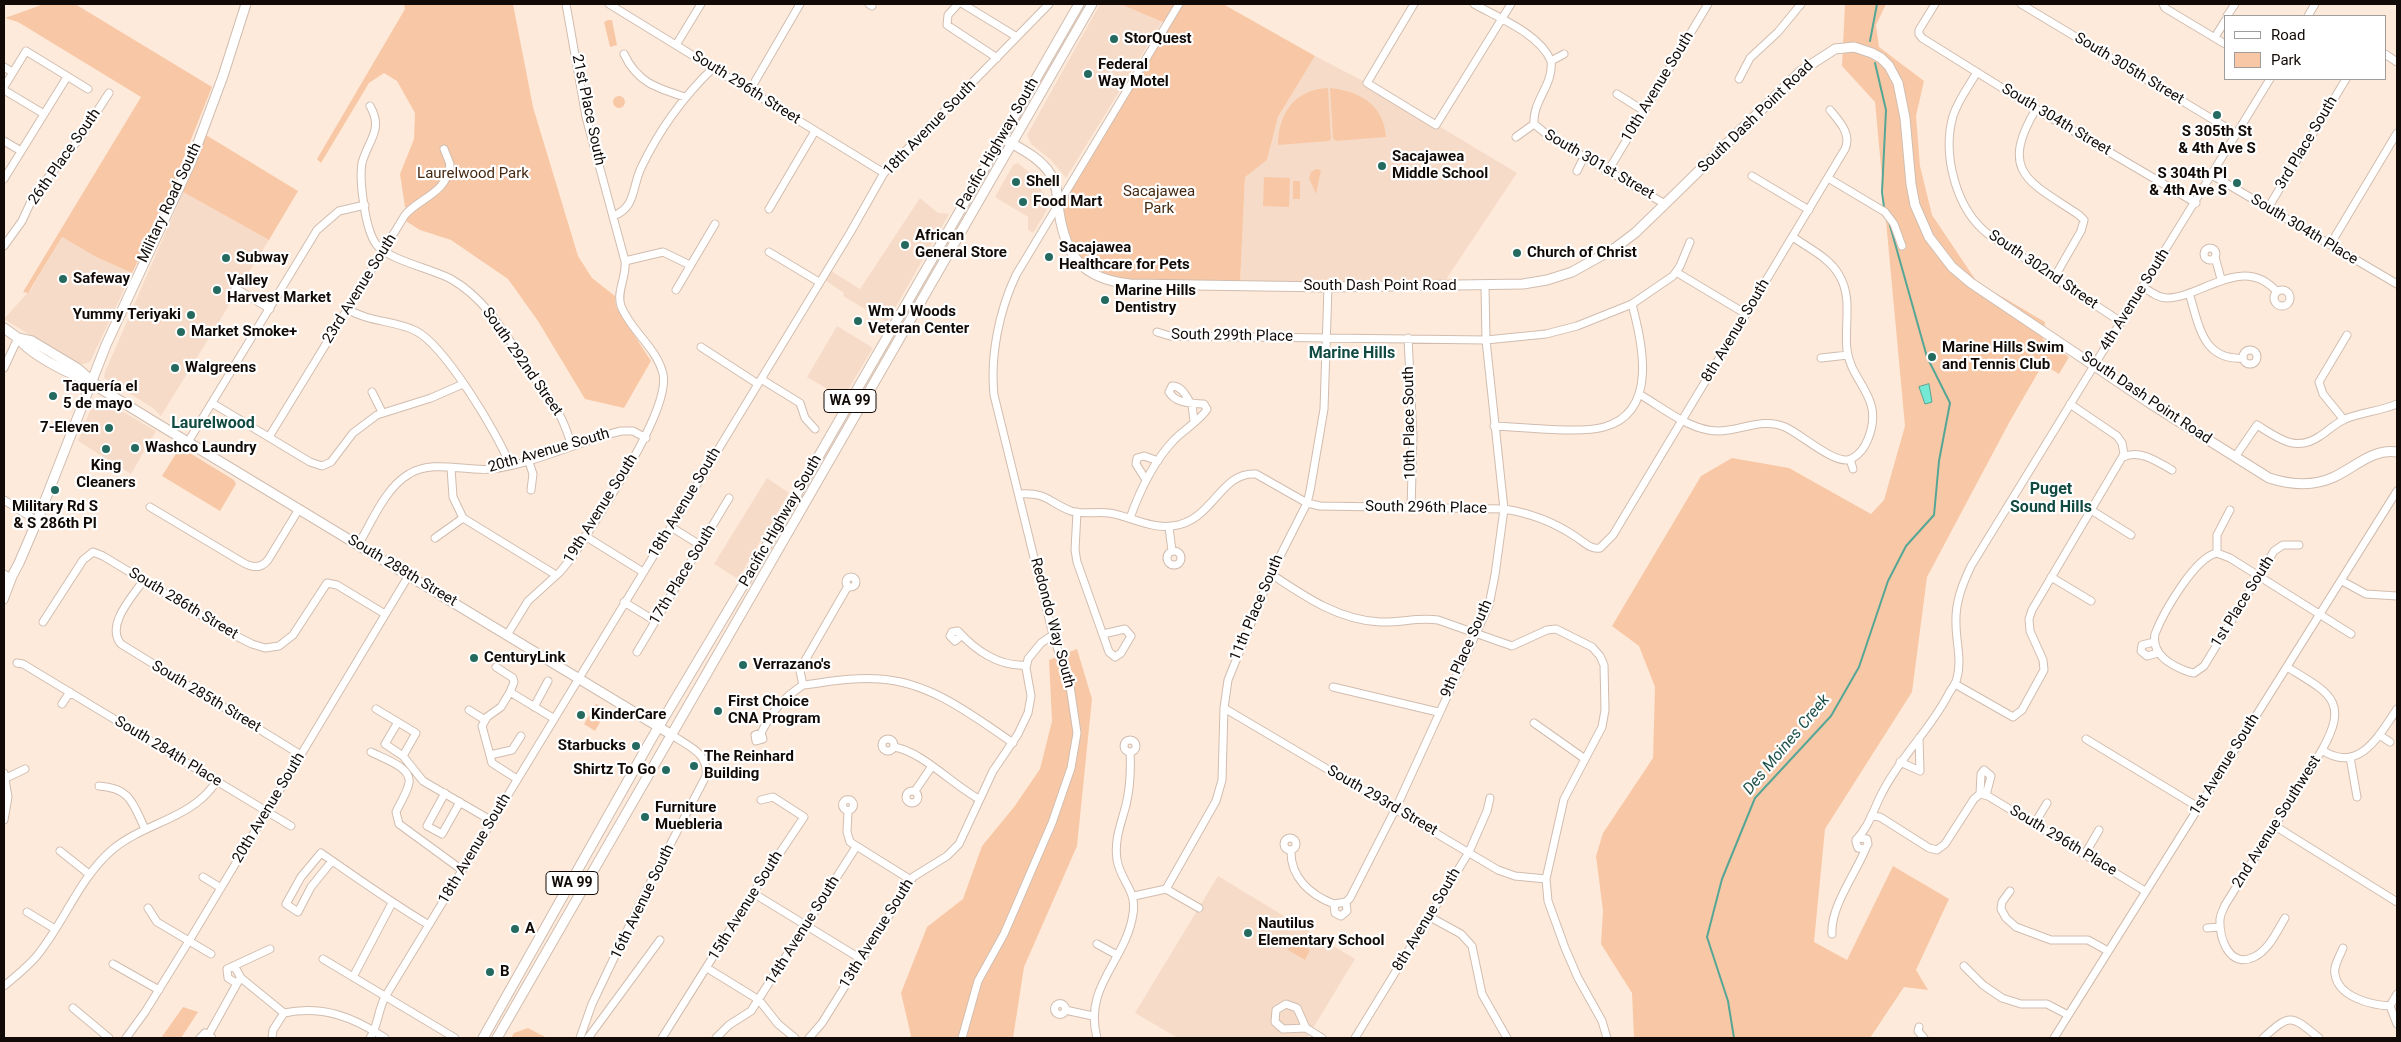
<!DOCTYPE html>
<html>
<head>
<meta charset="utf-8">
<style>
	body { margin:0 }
	#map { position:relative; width:2401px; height:1042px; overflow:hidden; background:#feeadb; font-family:Roboto,sans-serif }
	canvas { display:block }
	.frame { position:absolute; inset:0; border:5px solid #110a06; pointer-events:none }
	.legend { position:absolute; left:2224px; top:15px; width:162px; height:65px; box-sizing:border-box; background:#fff; border:1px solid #a09d9b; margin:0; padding:6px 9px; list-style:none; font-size:15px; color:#110a06 }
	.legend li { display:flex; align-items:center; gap:10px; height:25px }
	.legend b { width:25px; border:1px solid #a09d9b }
</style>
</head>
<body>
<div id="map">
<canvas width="2401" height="1042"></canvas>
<div class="frame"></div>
<ul class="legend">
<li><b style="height:6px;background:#fff"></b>Road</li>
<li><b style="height:14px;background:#f8c8a6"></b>Park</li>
</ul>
</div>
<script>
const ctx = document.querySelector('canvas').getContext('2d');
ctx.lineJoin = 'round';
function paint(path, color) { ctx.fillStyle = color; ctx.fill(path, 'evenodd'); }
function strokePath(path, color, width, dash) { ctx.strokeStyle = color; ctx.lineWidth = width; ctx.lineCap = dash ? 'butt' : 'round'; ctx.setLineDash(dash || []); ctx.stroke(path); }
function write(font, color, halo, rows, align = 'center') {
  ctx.font = font + ' Roboto,sans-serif'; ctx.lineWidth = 4.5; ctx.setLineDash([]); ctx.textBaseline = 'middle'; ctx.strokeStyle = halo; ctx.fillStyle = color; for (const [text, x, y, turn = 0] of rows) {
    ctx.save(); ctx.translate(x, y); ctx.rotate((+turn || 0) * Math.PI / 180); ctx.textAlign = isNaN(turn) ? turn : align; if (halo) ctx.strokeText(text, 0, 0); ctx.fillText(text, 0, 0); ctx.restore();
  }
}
const built = new Path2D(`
	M1100,4H1120L1162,22L1066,178L1050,159L1031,144L1027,135Z
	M1315,56L1367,83L1517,173L1443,284L1240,285L1245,176L1267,160L1278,117Z
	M1018,163L1029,172L1044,194L1047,210L1033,233L1028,230V217L995,197L1013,165Z
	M183,192L269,240L161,416L153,408L104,378L105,372Z
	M920,198L938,213L949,214L887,322L843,296L844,293L825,280L831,271L860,289Z
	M62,237L96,257L132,273L90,362L79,365L4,319L31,289Z
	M837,326L873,348L843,398L807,377Z
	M101,399L156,431L131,474L78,441L93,403Z
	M767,478L789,493L738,579L714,564Z
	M1218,876L1355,959L1307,1038H1178L1135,1013Z`);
const green = new Path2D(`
	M44,4H75L212,87L160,217L132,273L96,257L62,237L28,293L23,292L141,97L18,22L5,18Z
	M404,4H513L533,107L578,256L592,278L615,296L616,307L651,361L624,408L585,399L538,321L508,279L451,240L420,230L404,220L410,209L405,207L400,174L414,139L415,113L397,81L384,73L369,83L321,163L317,159L405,9Z
	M1120,4H1223L1315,56L1278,117L1267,160L1245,177L1240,285L1130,284L1081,265L1060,215L1065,192L1167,24Z
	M1845,4H1886L1876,25L1879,47L1924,81L1916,116L1920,166L1932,215L1977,282L2045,322L2043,340L2069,357L2059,374L2043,364L2010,421L1927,577L1912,692L1825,829L1814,942L1847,960L1893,866L1949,899L1916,970L1928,990L1904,987L1870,1038H1634L1632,993L1601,944L1603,911L1596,856L1603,833L1653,758L1655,687L1639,646L1612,626L1701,476L1732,458L1789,468L1871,514L1884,500L1905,426L1875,102L1842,66Z
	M608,20H612L617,45L610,47L604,22Z
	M1328,88L1331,139L1329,141L1278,145C1278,114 1295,89 1328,88Z
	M1330,88C1360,91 1384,105 1386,137L1336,141L1333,138Z
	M613 102a6 6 0 1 1 12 0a6 6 0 1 1-12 0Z
	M206,135L298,191L269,240L183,192Z
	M1316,169L1321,170L1316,194L1309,178L1311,172Z
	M1264,177L1290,178L1289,207L1263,206Z
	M1293,181H1300V199H1293Z
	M180,447L234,480L236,484L220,511L162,476Z
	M1077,649L1092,699L1077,846L1024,967L1013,1038H908L911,1036L901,993L927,927L963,899L982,846L1014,807L1040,769L1052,721L1049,660Z
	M596,704L607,710L595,731L584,724Z
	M1292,941L1310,950L1305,960L1288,950Z
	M183,1007L198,1012L181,1038H161Z
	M528,1028L547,1038H511L514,1033Z`);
const water = new Path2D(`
	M1929,384L1932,402L1925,404L1919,387Z`);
const stream = new Path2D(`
	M1870,41L1877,4
	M1875,63L1886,110L1882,192L1884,207
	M1734,1038L1728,1001L1707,937L1722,879L1755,798L1831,716L1859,667L1888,581L1906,546L1934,515L1939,461L1950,403L1927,357L1889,222`);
const minor = new Path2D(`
	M609,4L884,173
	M869,4L872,6
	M958,4L948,15L947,25L997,58
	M963,4L1017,37
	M1414,4L1367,83L1436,125L1511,4
	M1474,4C1499,18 1540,34 1551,61
	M1935,4L1919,30V34L1922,38L2036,109L2196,203
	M2021,4L2237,134
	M2163,4L2165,8L2225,44
	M2227,16L2235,4
	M2308,16L2315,4
	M2215,37L2225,21
	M676,45L701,4
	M624,54C637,82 656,88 685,97
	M2385,54L2397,62
	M4,67L12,72
	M1977,72C1969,86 1958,100 1953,116C1942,155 1956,209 1988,234L2121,322
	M1739,79L1750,58L1778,32L1801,4
	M4,87L26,51L88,89
	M4,90L44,114
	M750,90L800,4
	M1617,94L1644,111
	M370,106C384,130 368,140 362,163C359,180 365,229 376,244C386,259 432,269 451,279C488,300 508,339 531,373C541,387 552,400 559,414C565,424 568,435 572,446
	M2036,109C1998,173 2030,182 2079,215L2084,220L2081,231L2054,278
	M1534,124L1550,137L1665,204
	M1534,124C1532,101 1554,85 1551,61L1564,54
	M1516,137L1534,124
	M4,141L21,151
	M1577,171L1584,157
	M1608,171L1708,4
	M2212,175L2397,284
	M1752,176L1809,210
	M1828,178L1885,212L1894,224L1902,246
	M4,179L67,77
	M2268,208L2346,79
	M769,209L815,131
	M613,216C636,208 632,187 641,168C659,130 683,97 713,68
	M2330,245L2397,133
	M4,246L22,221L34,195L79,139L109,93
	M2204 254a6 6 0 1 1 12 0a6 6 0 1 1-12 0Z
	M769,252L819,282
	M2215,257L2221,279
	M625,261L663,252L690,265
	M1676,272L1746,314
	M2143,287C2151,292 2158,298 2167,298C2201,298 2243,253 2277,292
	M235,288L270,309
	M2274 298a8 8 0 1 1 16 0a8 8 0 1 1-16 0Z
	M676,290L715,224
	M2189,293C2199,324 2202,361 2243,358
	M347,309C371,323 394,320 416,331C445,346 498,434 510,465
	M1157,332L1170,336L1486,340L1546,334L1577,326L1632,304L1673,276L1680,266L1690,242
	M1408,338L1413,436L1411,509
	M701,347L758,384
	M2243 357a7 7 0 1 1 14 0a7 7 0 1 1-14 0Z
	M1821,358L1848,355
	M4,368L18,338
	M761,379L800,403L805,418L815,429
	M372,392L382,412
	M1639,394C1662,407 1690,431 1718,431C1741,431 1762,417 1785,427C1801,434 1836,466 1851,459C1859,455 1865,447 1868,439C1885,397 1851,383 1847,350C1844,325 1853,298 1839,275C1830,258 1808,248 1793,237
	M212,403L310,462L322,466L331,462L353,433L377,415L431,398L463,384
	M2344,420L2323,394L2319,382L2347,335
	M1494,426C1522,427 1579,434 1604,427C1659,412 1642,343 1632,304
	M269,437L405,215C419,198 448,193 450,164L444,149
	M188,442L317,230L339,211L365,205
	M2123,457C2140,449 2158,462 2172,470
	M2235,457L2257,425C2278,438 2296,453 2320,436C2328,431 2336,423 2345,419C2362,412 2381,411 2397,404
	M528,459L533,474L531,490
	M1850,459L1853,469
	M451,468L453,497L463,518L556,575
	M1146,480L1136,464L1137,458L1144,456L1158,461
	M1019,494C1047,492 1048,502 1071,511C1083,515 1097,511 1109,513C1130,516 1150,529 1172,526C1213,522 1220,471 1256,474L1307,503L1320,506L1504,509C1530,513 1554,522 1576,537C1584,542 1591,550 1600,548L1613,535L1845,149C1852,134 1839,121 1830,110
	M4,500L37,521
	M150,507L242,562C252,568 261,569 268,560L299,509
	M2091,510L2131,535
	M1077,512L1075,550L1077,562L1109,652L1115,657L1121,653L1131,636L1125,629L1103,634
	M1130,518C1140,490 1153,462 1174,440C1182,431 1202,419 1207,409L1204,404C1192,403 1176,404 1169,392L1172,386C1183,386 1186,397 1192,405L1194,421
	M671,527L700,545
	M1169,527L1172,551
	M585,536L643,572
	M435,538L463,518
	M358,545C372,522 385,488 409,474C433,459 466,472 492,469C534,464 579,441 621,431H633L646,438
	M1167 558a7 7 0 1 1 14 0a7 7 0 1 1-14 0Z
	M2217,553C2195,557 2163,613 2155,634C2151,655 2172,666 2189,672L2194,673L2204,666L2274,551L2283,545H2299
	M2217,553L2230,558L2351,634
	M2217,553V535L2230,510
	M4,574L12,579L4,600
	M1271,574C1304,596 1338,620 1380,622C1399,623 1418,617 1438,620L1512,646L1547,630L1556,629L1592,647L1600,656L1604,665L1605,710L1602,727L1564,799L1546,879L1548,901L1565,948L1578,978L1602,1021L1607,1038
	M2051,577L2091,601
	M846 582a5 5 0 1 1 10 0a5 5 0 1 1-10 0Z
	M143,581C133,596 105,625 121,644L301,755
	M2342,581L2366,594L2397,596
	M624,602L655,621
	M43,622L83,560L93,552L103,556L234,635L252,644L265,648L279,646L293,635L327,583L337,585L385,614
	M507,635L528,601L560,572L573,556C595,520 671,412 663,374C657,348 630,330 621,306C616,292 627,276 625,261L586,117L566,4
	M961,636L955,641L950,636L952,632L958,631C975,650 999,667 1026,665
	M2154,642L2142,645L2141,651L2147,656L2158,653
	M637,652L729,498
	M17,663L23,664L291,826
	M496,667L513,678L514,682L510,692
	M1955,684L2013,717L2022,710L2044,670L2043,660L2030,631L2029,619L2032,610L2124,454L2122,443L2117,436L2070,404
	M803,685C828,682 854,677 880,679C930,682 972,715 1013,743
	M1333,687L1438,712
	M62,704L70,692
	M534,707L548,681
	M1224,708L1498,870L1515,876L1546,879
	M376,709L416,733L403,756L423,781L492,821
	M469,710L485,720
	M398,722L385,744L403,756
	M1534,723L1585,759
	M761,733L755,735L756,741L763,739L761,733C773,710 781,700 803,685L800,671L803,664L848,586
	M2379,735L2390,742
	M882 745a6 6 0 1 1 12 0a6 6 0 1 1-12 0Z
	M2086,739L2198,807
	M1124 746a6 6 0 1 1 12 0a6 6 0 1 1-12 0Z
	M894,747C921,751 953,785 979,799
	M2322,750C2359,775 2380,734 2397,709
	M371,752C382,758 412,767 409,783C407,793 400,803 396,812L399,824L462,870
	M490,755L512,750L521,736
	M2350,757L2357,797
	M1900,762L1920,771L1919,738
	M4,773L8,797L4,820
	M6,778L25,769
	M517,779L492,763L482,726L487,717L501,707L510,692L553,718
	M99,786C131,788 133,804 145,829
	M906 797a6 6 0 1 1 12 0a6 6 0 1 1-12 0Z
	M915,791L932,766
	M445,793L427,826L442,834L460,802
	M1980,794L1988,796L2145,891
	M1980,794L1981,774L1984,770L1991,776L1986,795
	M842.5 805a5.5 5.5 0 1 1 11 0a5.5 5.5 0 1 1-11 0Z
	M848,811L847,832L850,842L911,880
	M1871,816L1880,817L1929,848L1937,850L1945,844L1974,799L1980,794
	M2035,823L2047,803
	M2275,826L2397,902
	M1284 844a6 6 0 1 1 12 0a6 6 0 1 1-12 0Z
	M1858,838L1867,839L1868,844L1865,849L1858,848L1856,842V840C1869,827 1874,808 1882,793C1900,757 1930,730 1948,695C1951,689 1956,684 1957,678C1962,660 1956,642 1956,624C1955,603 1962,585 1971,566L2270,79
	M1291,850C1290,877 1310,895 1334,904L1346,902L1350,898L1396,808L1489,605L1495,575L1504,509L1486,340L1485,286
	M60,851L89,874
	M2085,854L2099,830
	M332,861L311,887L298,912L286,904L301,877L321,853C357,878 392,903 429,925
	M203,877L221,888
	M1166,889L1199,908
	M2010,891L2002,902L2001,909L2006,918L2016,927L2051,940H2088L2108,951
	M753,893L861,959
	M1134,896L1166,889L1216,801L1222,780L1224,708L1228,680L1271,574L1307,503L1310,491L1324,409L1328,287
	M1334,904L1335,913L1341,916L1347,911L1346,902
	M148,908L157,922L211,954
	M27,912L55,929
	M1430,917L1461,934L1472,946L1482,994L1507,1038
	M2285,918C2277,931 2269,950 2254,957C2230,969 2219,939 2220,920C2220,915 2223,910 2225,905L2322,750C2350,700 2329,693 2287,667
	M2207,928L2220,927
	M1832,934C1830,907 1856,873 1866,848
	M1097,944L1117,955
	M2343,948C2340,956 2333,966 2335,974C2338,997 2371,1005 2390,1006
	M323,959L455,1038
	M113,964L159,990
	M1964,966L1983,985L2002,998L2021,1004H2047L2068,1015
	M235,967L241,978L284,1013C323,1005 353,1017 385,1038
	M707,968L759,1000L778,1024L795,1038
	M353,977L392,903
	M236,983L228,978L227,969L270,949
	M4,986C15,977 26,968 35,958C64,924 78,879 113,849C146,822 192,819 216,782
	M1054.5 1009a5.5 5.5 0 1 1 11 0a5.5 5.5 0 1 1-11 0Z
	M2390,1006L2397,1024
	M2390,1006L2397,994
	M73,1008L109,1038
	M1065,1010L1093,1016
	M1919,1027L1918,1031L1924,1038
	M1306,1028L1297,1008L1286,1004L1276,1010L1275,1022L1283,1029L1306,1028L1322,1038
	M209,1034L239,980
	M126,1038L145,1012L189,941L409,575
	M200,1038L205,1033L212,1038
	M272,1038L273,1030L284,1013
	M370,1038C378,1026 378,1010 385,997L850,233L884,173L1049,4
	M580,1038L592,1004L646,891L706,776C709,753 688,746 672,735
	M588,1038L660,940
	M662,1038L753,893L804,817L773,797L761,800
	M716,1038L729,1025L751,1011L856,847
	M809,1038L822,1023L913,877L947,856L959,844L993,771L1018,734L1028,713L1031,696L1026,668L1028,659L1041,643L1053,635
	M962,1038L978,981L1004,934L1052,823L1071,768L1077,733L1070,686L1053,635L994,395C990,356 999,311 1016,275L1179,4
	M1097,1038C1083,986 1126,961 1133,914C1137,890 1121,882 1117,860C1114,840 1121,824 1126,805C1130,788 1131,769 1130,752
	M1355,1038L1469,852L1487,811L1490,798
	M2054,1038L2397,491
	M2263,1038C2290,1014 2290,1014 2319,1038`);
const major = new Path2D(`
	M1002,138C1019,148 1040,157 1051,175C1058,186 1057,199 1059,212C1066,257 1083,279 1130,284L1328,287L1523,284L1547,280L1572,272L1615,248L1635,233L1665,204L1801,71L1835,49L1854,47L1872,53L1881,58L1889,66L1898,83L1905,118L1911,184L1915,205L1929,237L1952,267L1971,283L2151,404L2269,478C2291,485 2313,487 2334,477C2354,468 2373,448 2397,452
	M4,328L18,338L32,341L77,368L101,389L153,421L672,735
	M18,338C30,354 68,374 88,380
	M4,591L19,563L37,521L106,345L191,162L223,76L246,4
	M483,1038L652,738L779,525L1079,4
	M497,1038L1092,4`);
const markers = [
	[1114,39,5,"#246a5e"],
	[1088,74,5,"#246a5e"],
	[2217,115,5,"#246a5e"],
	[1382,166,5,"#246a5e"],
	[1016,182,5,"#246a5e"],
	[2237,183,5,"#246a5e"],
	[1023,202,5,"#246a5e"],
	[905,245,5,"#246a5e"],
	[1517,253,5,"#246a5e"],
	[1049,257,5,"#246a5e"],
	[226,258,5,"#246a5e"],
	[63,279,5,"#246a5e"],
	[217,290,5,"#246a5e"],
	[1105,300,5,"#246a5e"],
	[191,315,5,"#246a5e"],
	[858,321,5,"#246a5e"],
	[181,332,5,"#246a5e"],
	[1932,357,5,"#246a5e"],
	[175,368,5,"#246a5e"],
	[53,396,5,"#246a5e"],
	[109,428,5,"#246a5e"],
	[135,448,5,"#246a5e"],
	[106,449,5,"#246a5e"],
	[55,490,5,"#246a5e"],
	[474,658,5,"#246a5e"],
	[743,665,5,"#246a5e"],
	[718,711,5,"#246a5e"],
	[581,715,5,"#246a5e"],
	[636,746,5,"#246a5e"],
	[694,766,5,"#246a5e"],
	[666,770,5,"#246a5e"],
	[645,817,5,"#246a5e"],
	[515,929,5,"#246a5e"],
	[1248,933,5,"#246a5e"],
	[490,972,5,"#246a5e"]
];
const shields = [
	[850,401,52],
	[572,883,52]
];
const shieldNames = [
	["WA 99",850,401],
	["WA 99",572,883]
];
const poiNames = [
	["StorQuest",1124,39],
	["Federal",1098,65],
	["Way Motel",1098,82],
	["S 305th St",2217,132,"center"],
	["& 4th Ave S",2217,149,"center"],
	["Sacajawea",1392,157],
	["Middle School",1392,174],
	["S 304th Pl",2227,174,"right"],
	["& 4th Ave S",2227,191,"right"],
	["Shell",1026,182],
	["Food Mart",1033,202],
	["African",915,236],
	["General Store",915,253],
	["Sacajawea",1059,248],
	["Healthcare for Pets",1059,265],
	["Church of Christ",1527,253],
	["Subway",236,258],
	["Safeway",73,279],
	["Valley",227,281],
	["Harvest Market",227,298],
	["Marine Hills",1115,291],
	["Dentistry",1115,308],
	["Wm J Woods",868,312],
	["Veteran Center",868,329],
	["Yummy Teriyaki",181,315,"right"],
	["Market Smoke+",191,332],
	["Marine Hills Swim",1942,348],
	["and Tennis Club",1942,365],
	["Walgreens",185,368],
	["Taquería el",63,387],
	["5 de mayo",63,404],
	["7-Eleven",99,428,"right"],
	["Washco Laundry",145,448],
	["King",106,466,"center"],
	["Cleaners",106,483,"center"],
	["Military Rd S",55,507,"center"],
	["& S 286th Pl",55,524,"center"],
	["CenturyLink",484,658],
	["Verrazano's",753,665],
	["First Choice",728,702],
	["CNA Program",728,719],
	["KinderCare",591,715],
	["Starbucks",626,746,"right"],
	["The Reinhard",704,757],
	["Building",704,774],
	["Shirtz To Go",656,770,"right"],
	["Furniture",655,808],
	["Muebleria",655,825],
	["Nautilus",1258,924],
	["Elementary School",1258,941],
	["A",525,929],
	["B",500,972]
];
const streetNames = [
	["South 305th Street",2129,69,31],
	["10th Avenue South",1658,87,-59],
	["South 296th Street",746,88,32],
	["21st Place South",588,110,78],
	["South Dash Point Road",1756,117,-44],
	["South 304th Street",2056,120,31],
	["18th Avenue South",930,128,-46],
	["3rd Place South",2307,143,-59],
	["Pacific Highway South",998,144,-60],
	["26th Place South",65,157,-55],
	["South 301st Street",1599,165,30],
	["Military Road South",170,203,-65],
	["South 304th Place",2304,230,31],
	["South 302nd Street",2043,270,34],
	["South Dash Point Road",1380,286],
	["23rd Avenue South",360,289,-58],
	["4th Avenue South",2135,300,-58],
	["8th Avenue South",1736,331,-59],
	["South 299th Place",1232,336,1],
	["South 292nd Street",522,362,55],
	["South Dash Point Road",2146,398,34],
	["10th Place South",1410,423,-91],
	["20th Avenue South",549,451,-16],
	["18th Avenue South",685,503,-59],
	["South 296th Place",1426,508,1],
	["19th Avenue South",601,509,-58],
	["Pacific Highway South",781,521,-60],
	["South 288th Street",402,571,31],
	["17th Place South",683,575,-59],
	["1st Place South",2243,602,-58],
	["South 286th Street",183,604,31],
	["11th Place South",1257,608,-67],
	["Redondo Way South",1052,623,75],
	["9th Place South",1467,649,-66],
	["South 285th Street",206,697,31],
	["South 284th Place",168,752,31],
	["1st Avenue South",2225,765,-58],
	["South 293rd Street",1382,801,30],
	["20th Avenue South",269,808,-59],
	["2nd Avenue Southwest",2277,822,-58],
	["South 296th Place",2063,841,31],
	["18th Avenue South",475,849,-59],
	["16th Avenue South",643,902,-64],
	["15th Avenue South",746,906,-58],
	["8th Avenue South",1427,920,-59],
	["14th Avenue South",803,931,-58],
	["13th Avenue South",877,934,-58]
];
const parkNames = [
	["Laurelwood Park",473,174],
	["Sacajawea",1159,192],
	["Park",1159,209]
];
const neighbourhoodNames = [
	["Marine Hills",1352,354],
	["Laurelwood",213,424],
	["Puget",2051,490],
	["Sound Hills",2051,508]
];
const waterNames = [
	["Des Moines Creek",1787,745,-50]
];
paint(built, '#f6dbc8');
paint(green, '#f8c8a6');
paint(water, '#74e9d4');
strokePath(water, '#56a696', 1);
strokePath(stream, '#56a696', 2);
strokePath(minor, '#d1bdaf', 9);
strokePath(major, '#d1bdaf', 11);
strokePath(minor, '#fff', 7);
strokePath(major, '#fff', 9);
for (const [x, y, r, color] of markers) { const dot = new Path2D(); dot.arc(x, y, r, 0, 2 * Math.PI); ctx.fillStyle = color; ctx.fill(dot); strokePath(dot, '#fff', 2); }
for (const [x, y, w] of shields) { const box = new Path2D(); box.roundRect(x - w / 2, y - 11.5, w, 23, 4); ctx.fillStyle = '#fff'; ctx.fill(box); strokePath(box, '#110a06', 1); }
write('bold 14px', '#110a06', null, shieldNames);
write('bold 15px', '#110a06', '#fff', poiNames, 'left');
write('15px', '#110a06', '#fff', streetNames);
write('15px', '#462911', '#fff', parkNames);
write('bold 16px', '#104a41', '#fff', neighbourhoodNames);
write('italic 16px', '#21534a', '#fff', waterNames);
</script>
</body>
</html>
